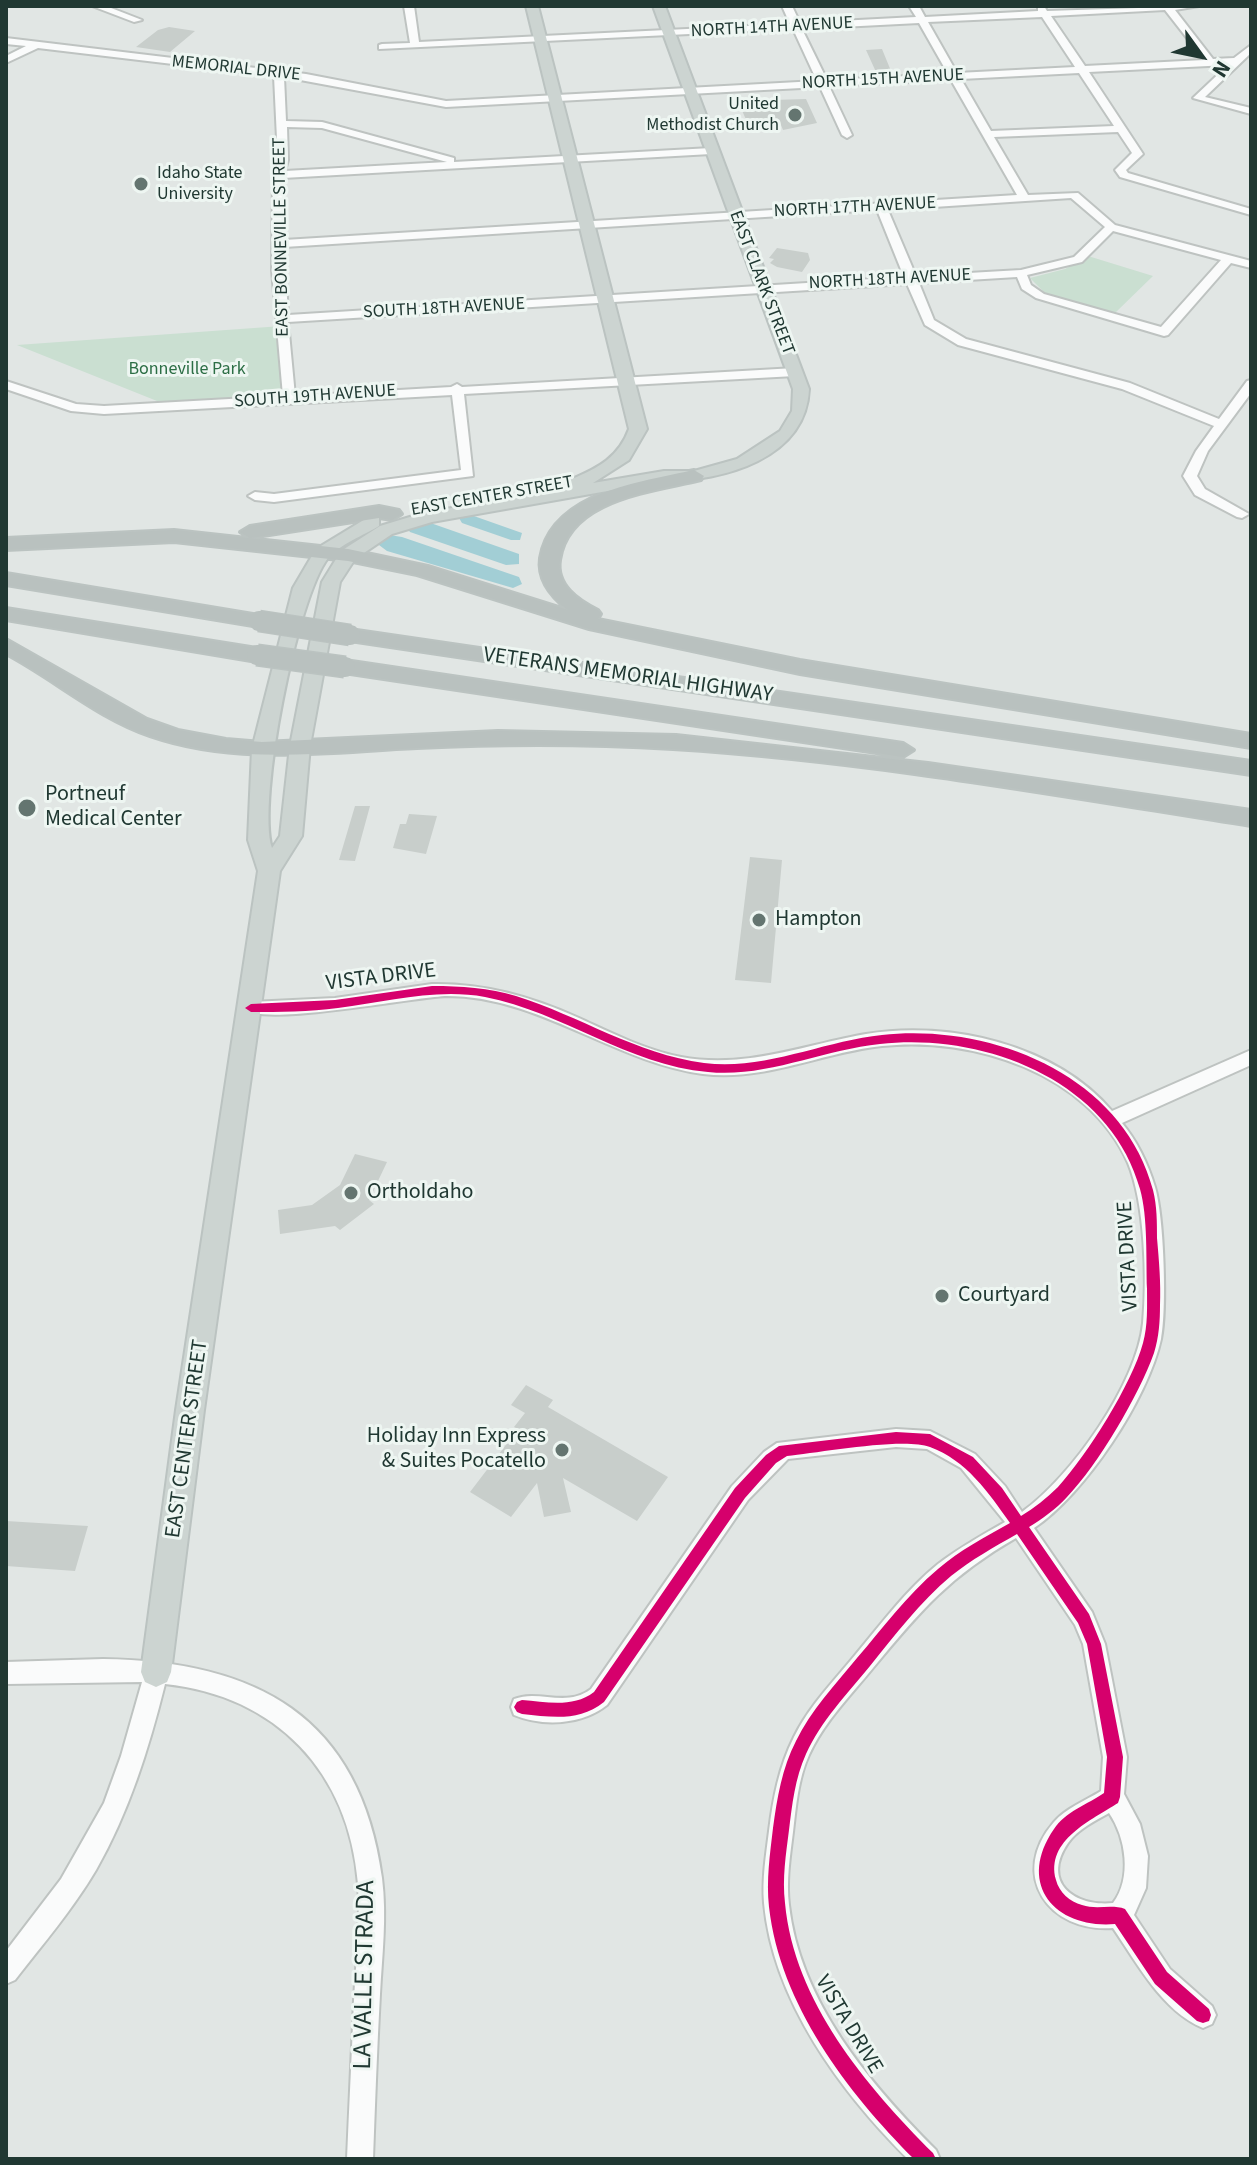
<!DOCTYPE html>
<html>
<head>
<meta charset="utf-8">
<style>
	body { margin:0 }
	#map { position:relative; width:1257px; height:2165px; overflow:hidden; background:#e1e6e4; font-family:"Source Sans 3",sans-serif }
	canvas { display:block }
	.frame { position:absolute; inset:0; border:8px solid #203832; pointer-events:none }
	.north { position:absolute; left:1161px; top:16px; width:80px; height:80px; -webkit-text-stroke:6px #eef6f2; paint-order:stroke; rotate:123deg; font-size:22px; font-weight:700; line-height:32px; text-align:center; color:#203832 }
	.north::after { content:''; display:block; margin:auto; width:28px; height:36px; background:#203832; clip-path:polygon(50% 0,100% 100%,50% 72%,0 100%) }
</style>
</head>
<body>
<div id="map">
<canvas width="1257" height="2165"></canvas>
<div class="frame"></div>
<div class="north">N</div>
</div>
<script>
const ctx = document.querySelector('canvas').getContext('2d');
ctx.lineJoin = 'round';
function paint(path, color) { ctx.fillStyle = color; ctx.fill(path, 'evenodd'); }
function strokePath(path, color, width, dash) { ctx.strokeStyle = color; ctx.lineWidth = width; ctx.lineCap = dash ? 'butt' : 'round'; ctx.setLineDash(dash || []); ctx.stroke(path); }
function write(font, color, halo, rows, align = 'center') {
  ctx.font = font + ' "Source Sans 3",sans-serif'; ctx.lineWidth = 6; ctx.setLineDash([]); ctx.textBaseline = 'middle'; ctx.strokeStyle = halo; ctx.fillStyle = color; for (const [text, x, y, turn = 0] of rows) {
    ctx.save(); ctx.translate(x, y); ctx.rotate((+turn || 0) * Math.PI / 180); ctx.textAlign = isNaN(turn) ? turn : align; if (halo) ctx.strokeText(text, 0, 0); ctx.fillText(text, 0, 0); ctx.restore();
  }
}
const green = new Path2D(`
	M1088,256L1153,276L1115,313L1045,293L1030,278L1065,269Z
	M282,326L283,399L177,409L17,345Z`);
const water = new Path2D(`
	M471,515L522,533L520,540H511L462,523L459,518Z
	M422,520L519,554V564L506,565L410,532L406,527Z
	M383,534L402,537L519,577L522,584L513,588L387,551L375,542Z`);
const building = new Path2D(`
	M169,27L195,31L170,52L136,47L158,30Z
	M882,49L891,71L876,72L866,50Z
	M806,99L817,123L783,130L779,120L747,122L738,101Z
	M777,248L808,253L810,260L802,272L777,267L770,263L774,259L769,258Z
	M355,806H370L355,861L339,860Z
	M409,814L437,816L426,854L393,848L400,824H406Z
	M750,857L782,860L771,983L735,980Z
	M355,1154L387,1162L369,1200L374,1204L340,1230L335,1226L280,1234L278,1210L312,1205L340,1185Z
	M526,1385L553,1400L548,1407L668,1477L637,1521L563,1478L571,1512L544,1517L537,1483L511,1517L470,1492L518,1429L514,1427L525,1413L511,1405Z
	M6,1521L88,1526L75,1571L6,1566Z`);
const minor = new Path2D(`
	M92,6H106L142,20L134,22Z
	M404,6H414L419,42L790,24L782,6H792L800,23L916,17L909,6H919L925,17L1038,11V6H1044L1047,11L1199,6L1175,10L1213,59L1234,58L1251,45V53L1205,97L1251,108V114L1193,98L1228,65L1089,72L1143,154L1126,170L1128,173L1251,209V215L1120,177L1115,170L1132,153L1118,132L994,137L1028,195L1078,193L1115,225L1251,261V268L1231,263L1168,335L1164,336L1036,298L1022,289L1017,277L919,283L934,320L966,339L1130,383L1219,419L1247,381L1251,380V393L1208,451L1197,476L1205,489L1249,514L1242,518L1237,517L1195,495L1183,476L1196,451L1214,426L1122,389L958,345L925,325L907,284L288,322L295,396L451,387L457,384L462,387L795,368L801,372L795,376L464,394L473,476L274,502L255,500L248,496L255,492L274,494L461,470L452,395L104,414L71,411L6,389V381L76,404L104,406L283,396L272,270L273,175L278,160L274,76L38,48L6,63V56L26,46L6,44V38L306,74L446,101L817,81L793,29L379,49V45L382,44L410,43ZM1165,10L1204,60L1085,66L1051,16ZM1042,17L1075,67L957,73L928,22ZM919,23L948,74L827,80L802,29ZM1079,73L1114,126L991,131L961,79ZM284,77L446,107L820,87L842,135L847,138L852,135L829,86L951,80L1017,195L284,240L283,178L711,154L716,151L711,148L454,162V158L322,122L286,121ZM287,127L322,128L447,162L285,171L288,160ZM1071,198L1105,227L1074,257L1021,270L916,276L888,210ZM877,210L904,277L288,315L284,247ZM1113,231L1221,260L1161,327L1044,294L1031,285L1027,275L1082,262Z
	M432,984C485,983 532,997 579,1018C612,1033 645,1050 681,1057C746,1069 803,1045 866,1034C950,1020 1056,1045 1112,1111L1251,1050V1065L1122,1123C1137,1141 1148,1164 1155,1187C1164,1217 1167,1309 1161,1339C1148,1399 1085,1494 1034,1528L1092,1612L1105,1644L1127,1757L1124,1794L1140,1824L1148,1856L1146,1888L1134,1915L1170,1969L1212,2006L1216,2015L1212,2024L1203,2028C1162,2011 1137,1963 1113,1928C1049,1933 1008,1875 1054,1822C1066,1808 1085,1801 1101,1791L1103,1757L1083,1644L1075,1625L1016,1538C950,1576 921,1610 873,1668C851,1695 824,1722 809,1755C798,1779 796,1807 793,1832C790,1856 786,1881 789,1905C800,2002 870,2084 936,2150L940,2159H908C841,2092 773,2001 764,1903C762,1879 766,1855 769,1831C773,1798 779,1767 794,1737C809,1706 834,1681 856,1654C882,1623 906,1590 938,1564C959,1548 982,1535 1005,1522L961,1468L927,1449L896,1447L788,1459L748,1500L607,1705C582,1725 543,1727 514,1715L511,1707L514,1699C539,1689 566,1708 591,1689L732,1486L764,1452L777,1443L896,1429L930,1431L975,1454L1005,1486L1022,1512C1071,1477 1137,1384 1143,1323C1147,1279 1145,1204 1128,1163C1088,1073 973,1036 882,1046C823,1052 764,1082 703,1074C614,1062 539,996 447,996C413,997 259,1028 242,1008L251,1002L335,998ZM1109,1813C1126,1838 1132,1878 1113,1903C1074,1907 1041,1882 1068,1843C1078,1829 1095,1821 1109,1813Z
	M103,1659C256,1661 360,1716 382,1878C387,1917 382,1956 380,1994C377,2049 375,2104 373,2159H347C349,2106 352,2053 354,2000C356,1962 361,1923 358,1884C349,1772 277,1696 165,1684C149,1748 129,1812 96,1870C73,1909 43,1944 15,1980L6,1984V1951L61,1879L104,1803L121,1756L142,1682L6,1684V1662Z`);
const major = new Path2D(`
	M526,6H538L647,429L629,460L593,483L664,471H694L737,459L780,431L792,411L793,389L653,6H665L809,389C806,459 723,481 664,481L432,522L392,534L355,559L340,582L310,746L302,836L280,871L204,1410L171,1672L167,1682L156,1687L145,1682L141,1672L176,1410L258,871L248,840L252,749L293,588L316,549L367,518H379V526C364,535 339,545 328,558C297,598 257,800 272,848L280,836L290,746L322,582L341,551L380,526L423,513L572,487V479C598,468 619,457 629,429Z`);
const highway = new Path2D(`
	M694,470L704,476L701,480C652,492 569,499 560,560C556,585 578,600 598,610L601,614L598,619L800,660L1251,734V748L800,674L589,629L417,575L348,561L174,542L6,550V538L174,530L348,549L428,566L568,610C551,597 537,580 540,558C551,492 641,482 694,470Z
	M379,506L399,510L402,514L392,520L379,518L250,538L240,532L250,526Z
	M6,573L259,615L269,621L259,627L6,585Z
	M6,608L257,648L268,655L257,662L6,620Z
	M350,629L1251,761V775L343,640L340,635L343,630Z
	M6,639L147,719L178,730L226,739L262,742L498,731L676,735L928,763L1251,810V826C1060,796 867,761 673,749C588,744 502,744 417,748C327,752 237,766 150,736C97,718 55,680 6,654Z
	M345,660L903,743L914,750L903,757L337,672L334,667Z`);
const highwayBridge = new Path2D(`
	M259,621L350,635
	M257,655L345,667`);
const cycleway = new Path2D(`
	M432,986C461,986 489,988 516,996C580,1016 636,1054 704,1063C764,1071 823,1041 882,1035C991,1023 1123,1075 1153,1190C1157,1206 1157,1222 1157,1238C1159,1261 1161,1283 1160,1305C1160,1321 1159,1337 1154,1353C1139,1395 1098,1465 1067,1497C1056,1509 1042,1519 1029,1527L1089,1614L1101,1644L1123,1757L1120,1797L1118,1803C1092,1820 1045,1840 1056,1880C1059,1892 1070,1902 1082,1905C1096,1910 1112,1904 1125,1909L1167,1972L1209,2009L1211,2015L1209,2021L1203,2023L1197,2021L1155,1984L1115,1924C1055,1929 1016,1884 1054,1829C1065,1812 1088,1804 1104,1793L1107,1757L1087,1644L1078,1623L1017,1534C994,1547 971,1560 951,1576C920,1602 895,1635 870,1666C847,1694 821,1721 806,1754C795,1778 792,1805 789,1830C786,1854 782,1878 785,1903C794,2001 866,2086 933,2153L936,2159H914C847,2092 780,2004 769,1907C766,1880 770,1854 773,1828C777,1798 782,1768 796,1741C811,1710 835,1685 857,1658C883,1628 907,1595 938,1569C960,1550 985,1537 1010,1523C989,1493 966,1460 930,1447C903,1437 818,1453 787,1456L776,1463L745,1498L604,1702C579,1722 552,1717 522,1714L517,1712L514,1707L517,1702L522,1700C547,1702 573,1708 594,1692L735,1488L766,1455L779,1446L896,1432L930,1434L973,1457L1002,1488L1021,1516C1034,1508 1047,1498 1058,1487C1087,1455 1132,1384 1143,1343C1148,1325 1147,1307 1147,1289C1146,1260 1148,1217 1140,1189C1110,1080 983,1032 880,1044C822,1050 766,1078 708,1072C628,1065 563,1012 485,997C436,988 387,1002 338,1008C309,1012 280,1012 251,1012L245,1008L251,1004L335,1000Z`);
const markers = [
	[795,115,8,"#647570"],
	[141,184,8,"#647570"],
	[27,808,10,"#647570"],
	[759,920,8,"#647570"],
	[351,1193,8,"#647570"],
	[942,1296,8,"#647570"],
	[562,1450,8,"#647570"]
];
const farStreetnames = [
	["NORTH 14TH AVENUE",772,28,-3],
	["MEMORIAL DRIVE",236,69,6],
	["NORTH 15TH AVENUE",883,80,-3],
	["NORTH 17TH AVENUE",855,208,-3],
	["EAST BONNEVILLE STREET",282,237,-91],
	["NORTH 18TH AVENUE",890,280,-3],
	["EAST CLARK STREET",761,283,69],
	["SOUTH 18TH AVENUE",444,309,-3],
	["SOUTH 19TH AVENUE",315,397,-4],
	["EAST CENTER STREET",492,497,-10]
];
const farPoinames = [
	["United",779,105],
	["Methodist Church",779,126],
	["Idaho State",157,174,"left"],
	["University",157,195,"left"]
];
const farParknames = [
	["Bonneville Park",187,370]
];
const streetNames = [
	["VETERANS MEMORIAL HIGHWAY",628,676,8],
	["VISTA DRIVE",381,978,-7],
	["VISTA DRIVE",1129,1256,-93],
	["EAST CENTER STREET",188,1439,-82],
	["VISTA DRIVE",848,2025,59]
];
const poiNames = [
	["Portneuf",45,795],
	["Medical Center",45,820],
	["Hampton",775,920],
	["OrthoIdaho",367,1193],
	["Courtyard",958,1296],
	["Holiday Inn Express",546,1437,"right"],
	["& Suites Pocatello",546,1462,"right"]
];
const nearStreetnames = [
	["LA VALLE STRADA",366,1975,-89]
];
paint(green, '#cadfd1');
paint(water, '#a2ced5');
paint(building, '#c8cecb');
strokePath(minor, '#bec3c1', 4);
strokePath(major, '#bbc3c1', 4);
strokePath(highway, '#bbc3c1', 4);
paint(minor, '#fafbfb');
paint(major, '#ccd4d1');
paint(highway, '#b9c1bf');
strokePath(highwayBridge, '#bbc3c1', 23, []);
strokePath(highwayBridge, '#b9c1bf', 20);
paint(cycleway, '#d6006c');
for (const [x, y, r, color] of markers) { const dot = new Path2D(); dot.arc(x, y, r, 0, 2 * Math.PI); ctx.fillStyle = color; ctx.fill(dot); strokePath(dot, '#eef6f2', 3); }
write('18px', '#203832', '#eef6f2', farStreetnames);
write('18px', '#203832', '#eef6f2', farPoinames, 'right');
write('18px', '#2c6e45', '#eef6f2', farParknames);
write('22px', '#203832', '#eef6f2', streetNames);
write('22px', '#203832', '#eef6f2', poiNames, 'left');
write('26px', '#203832', '#eef6f2', nearStreetnames);
</script>
</body>
</html>
